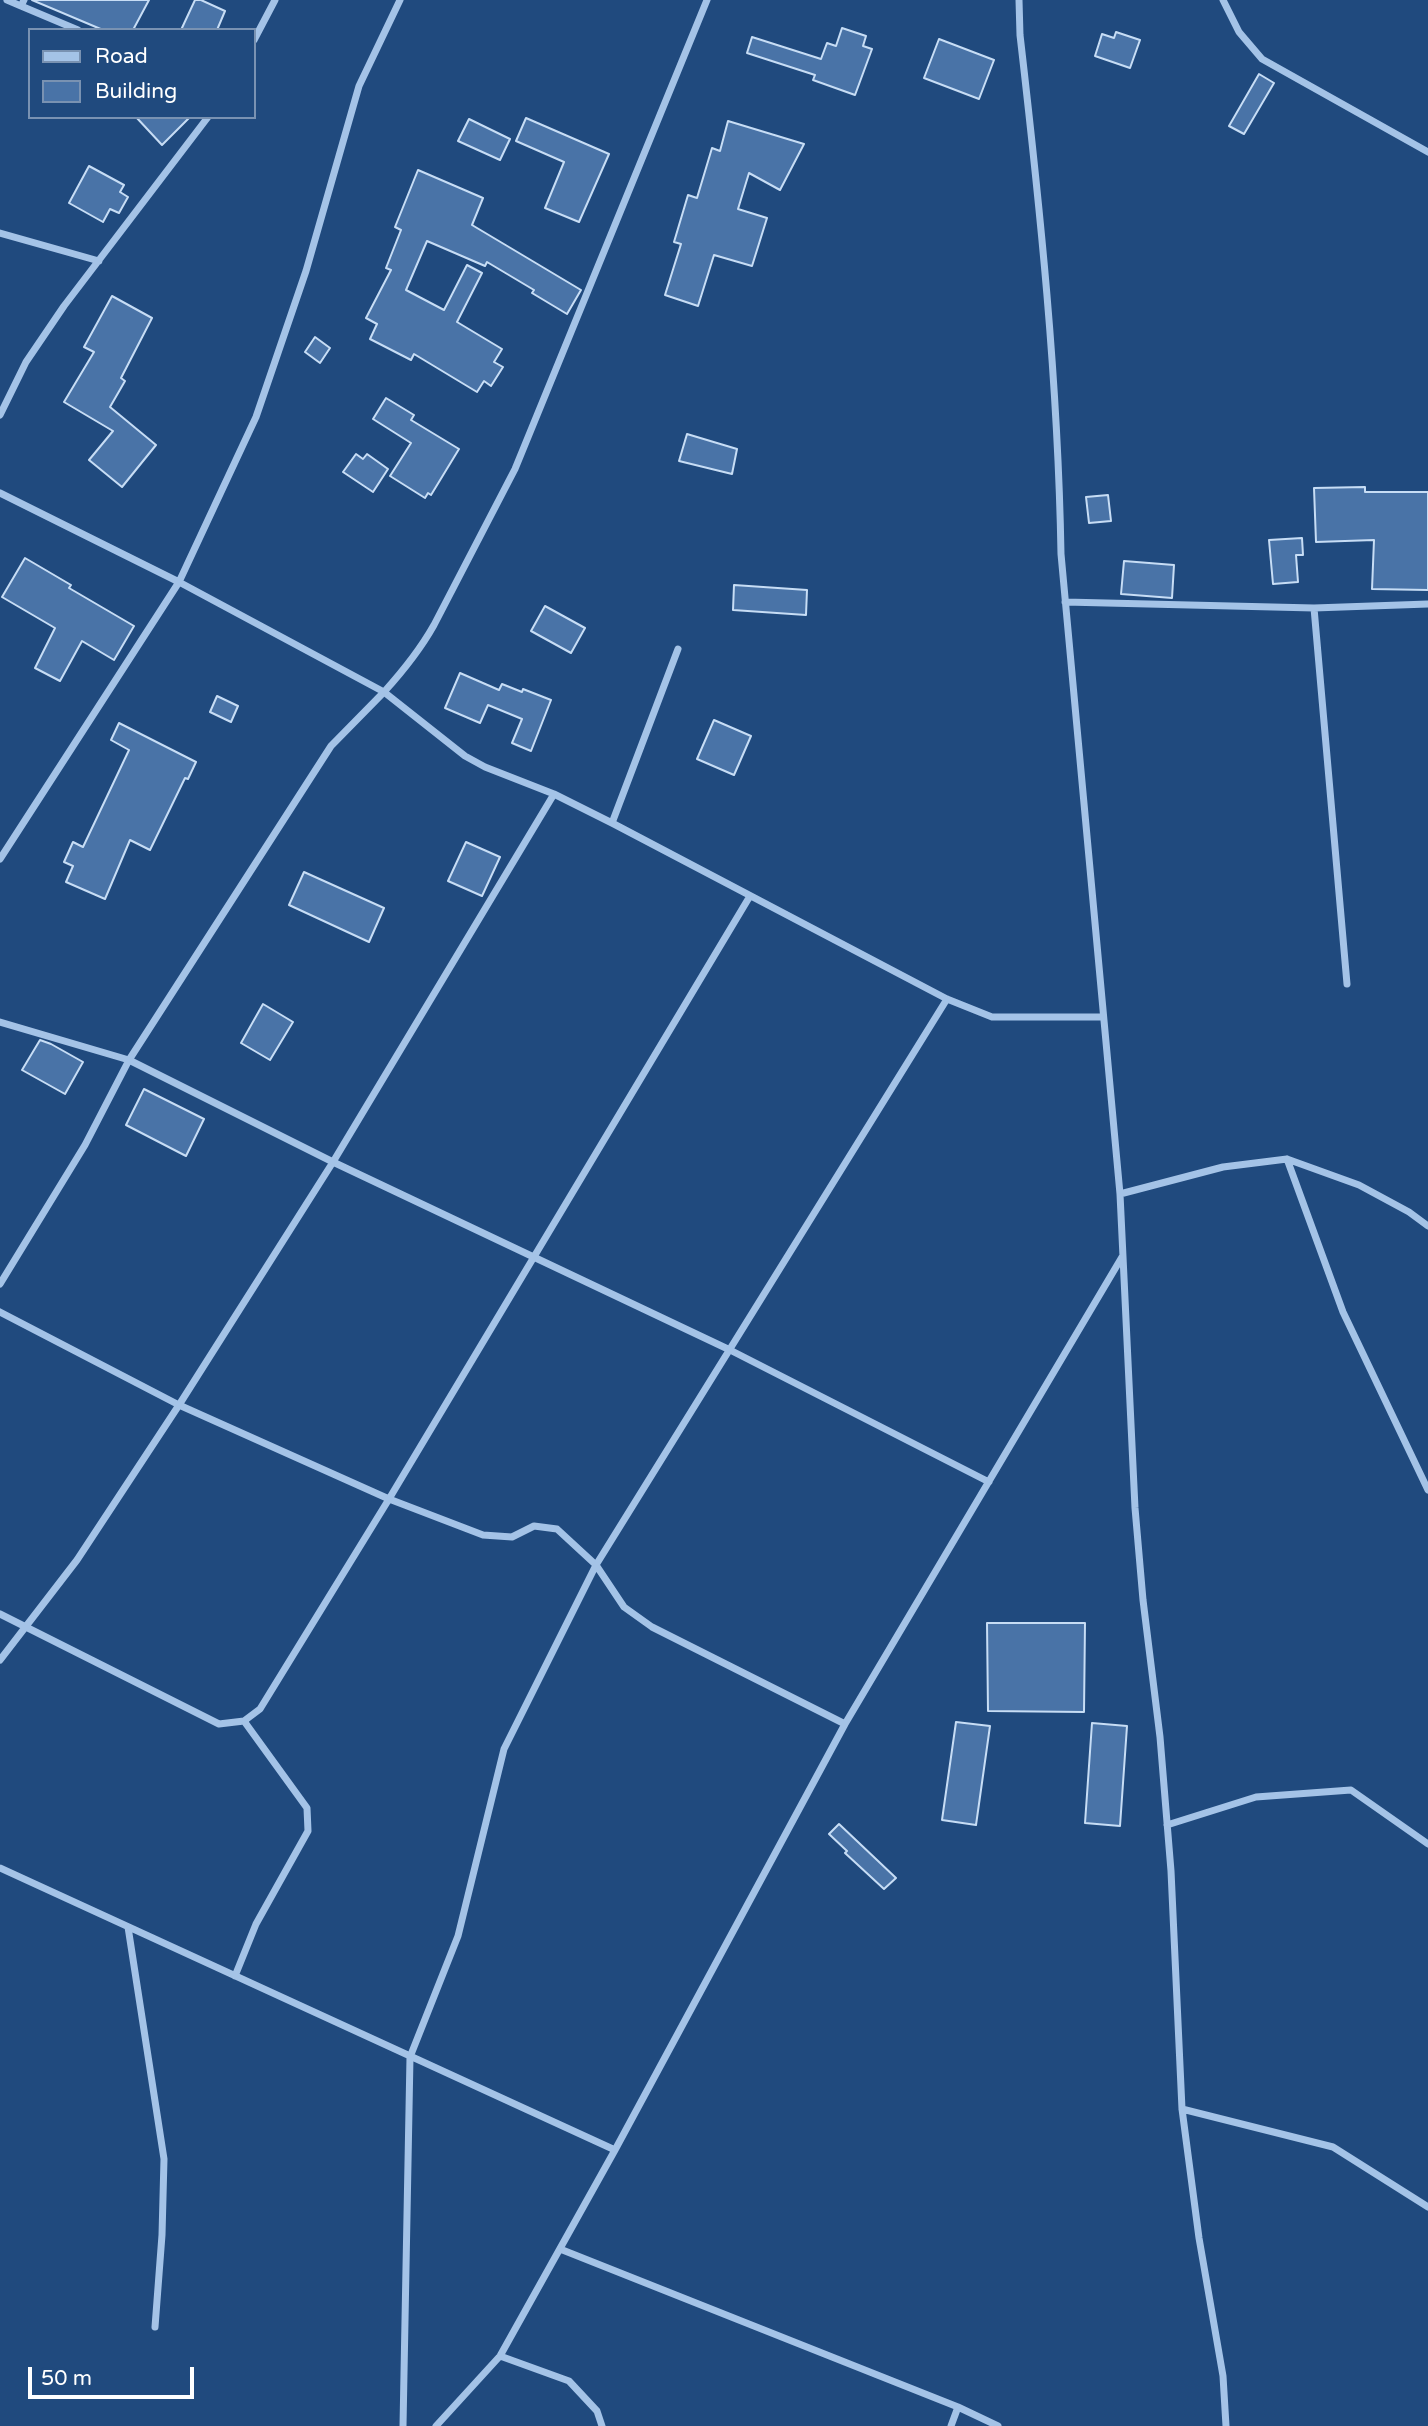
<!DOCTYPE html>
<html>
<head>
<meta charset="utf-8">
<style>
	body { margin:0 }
	#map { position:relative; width:1428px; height:2426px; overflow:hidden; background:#204a7e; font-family:"Varela Round",sans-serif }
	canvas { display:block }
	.legend { position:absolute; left:28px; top:28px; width:228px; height:91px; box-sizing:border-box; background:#204a7e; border:2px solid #7992b2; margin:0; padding:9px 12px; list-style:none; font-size:21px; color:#fff }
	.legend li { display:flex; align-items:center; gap:14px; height:35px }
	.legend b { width:35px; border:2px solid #7992b2 }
	.scale { position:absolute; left:28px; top:2367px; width:166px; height:32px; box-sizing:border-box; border:4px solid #fff; border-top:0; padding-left:9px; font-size:21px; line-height:24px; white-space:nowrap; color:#fff; -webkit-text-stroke:5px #204a7e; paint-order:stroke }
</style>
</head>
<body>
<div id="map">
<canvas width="1428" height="2426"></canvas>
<ul class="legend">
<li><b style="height:9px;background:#a4c3e7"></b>Road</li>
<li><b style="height:19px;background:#4973a7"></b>Building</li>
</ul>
<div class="scale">50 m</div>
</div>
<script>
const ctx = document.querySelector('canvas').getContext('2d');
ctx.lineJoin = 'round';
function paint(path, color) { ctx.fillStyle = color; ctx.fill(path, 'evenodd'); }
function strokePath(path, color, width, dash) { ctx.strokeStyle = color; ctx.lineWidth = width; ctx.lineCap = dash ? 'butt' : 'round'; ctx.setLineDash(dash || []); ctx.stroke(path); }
const building = new Path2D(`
	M32,0H149L133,30H103Z
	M195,0H201L225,11L217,30H181Z
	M842,28L866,36L863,46L872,49L855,95L813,80L815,75L747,53L752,37L821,59L827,43L836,46Z
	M1116,32L1140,40L1130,68L1095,56L1102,34L1114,38Z
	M939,39L994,60L979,99L924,78Z
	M1259,74L1274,83L1244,134L1229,126Z
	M136,117H190L162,145Z
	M526,118L609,154L579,222L545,208L564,162L516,141Z
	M469,119L510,139L500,160L458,141Z
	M728,121L804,144L780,190L749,173L738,209L767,218L752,266L714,255L698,306L665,295L681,244L674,242L688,195L697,198L712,148L720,151Z
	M89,166L124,185L120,192L128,197L119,213L110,209L103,222L69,203Z
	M418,170L483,198L472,225L581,290L567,314L532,293L534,290L487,262L485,266L427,241L406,290L444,310L467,265L482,273L457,322L502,349L494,362L503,367L491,386L484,381L477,392L414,354L411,360L370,339L377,324L366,318L391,270L386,268L401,230L395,227Z
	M112,296L152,318L121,378L125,381L110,407L156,445L122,487L89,460L113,431L64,402L94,352L84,347Z
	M315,337L330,348L320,363L305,352Z
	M386,398L414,415L411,420L459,449L431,495L428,493L425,498L390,476L411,443L373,419Z
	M687,434L737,449L732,474L679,461Z
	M356,454L363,459L367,454L388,469L373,492L343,472Z
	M1365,487V492H1428V590L1372,589L1374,540L1316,542L1314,488Z
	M1108,495L1111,521L1089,523L1086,497Z
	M1302,538L1303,555H1296L1298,582L1273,584L1269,540Z
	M25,558L71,585L69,588L134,626L114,660L82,641L60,681L35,668L55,628L2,597Z
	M1124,561L1174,565L1172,598L1121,594Z
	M734,585L807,590L806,615L733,610Z
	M545,606L585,628L571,653L531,631Z
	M460,673L499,690L502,684L522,692L523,689L551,700L531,751L512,743L522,719L488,705L480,723L445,708Z
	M217,696L238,706L231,722L210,712Z
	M714,720L751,736L734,775L697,759Z
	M119,723L196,762L188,779L185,778L150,850L130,840L105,899L66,882L73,866L64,862L73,842L83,847L129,750L111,740Z
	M466,842L500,857L482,896L448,881Z
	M304,872L384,908L369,942L289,905Z
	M263,1004L293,1022L270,1060L241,1043Z
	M40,1040L51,1044L83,1062L65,1094L22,1070Z
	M144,1089L204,1119L186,1156L126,1125Z
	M987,1623H1085L1084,1712L988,1711Z
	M956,1722L990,1726L976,1825L942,1820Z
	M1092,1723L1127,1726L1120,1826L1085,1823Z
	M839,1824L896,1878L884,1889L845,1853L847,1851L829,1834Z`);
const minor = new Path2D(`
	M7,0L21,6
	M24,0L21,6L78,30
	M1019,0L1020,35C1040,208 1058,380 1061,554L1120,1194L1135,1508L1143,1600L1160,1737L1171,1871L1182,2109L1199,2238L1223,2376L1226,2426
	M1223,0L1239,32L1262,59L1428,152
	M254,40L275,0
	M0,233L99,261
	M0,415L26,362L64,306L208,117
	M0,493L179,582L256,417L306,271L359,86L400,0
	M1065,602L1314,608L1428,604
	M1314,608L1347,984
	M612,823L678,649
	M0,859L179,582L384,692C403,671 420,650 434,625L515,469L707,0
	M0,1022L129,1060L333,1162L730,1350L989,1482
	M1287,1159L1343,1312L1428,1490
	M1120,1194L1223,1167L1287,1159L1359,1185L1409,1212L1428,1226
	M0,1284L85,1145L129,1060L331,746L384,692L465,756L485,767L554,794L612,823L947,999L992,1017H1102
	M0,1312L179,1405L389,1499L483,1535L512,1537L534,1526L557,1529L596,1565L624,1607L652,1627L845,1724
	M0,1614L219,1724L244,1721L260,1709L389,1499L750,896
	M0,1660L77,1560L179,1405L333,1162L554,794
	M1167,1825L1256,1797L1351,1790L1428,1844
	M0,1868L615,2150
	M128,1927L164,2159L162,2235L155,2327
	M235,1976L256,1924L308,1831L307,1808L244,1721
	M1182,2109L1333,2147L1428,2207
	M560,2249L958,2407L998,2426
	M500,2356L569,2381L597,2411L602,2426
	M403,2426L410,2057L458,1936L504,1749L596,1565L947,999
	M436,2426L500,2356L615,2150L845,1724L1122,1257
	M951,2426L958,2407`);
paint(building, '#4973a7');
strokePath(building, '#c7ddf5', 2);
strokePath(minor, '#a4c3e7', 7);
</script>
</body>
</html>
